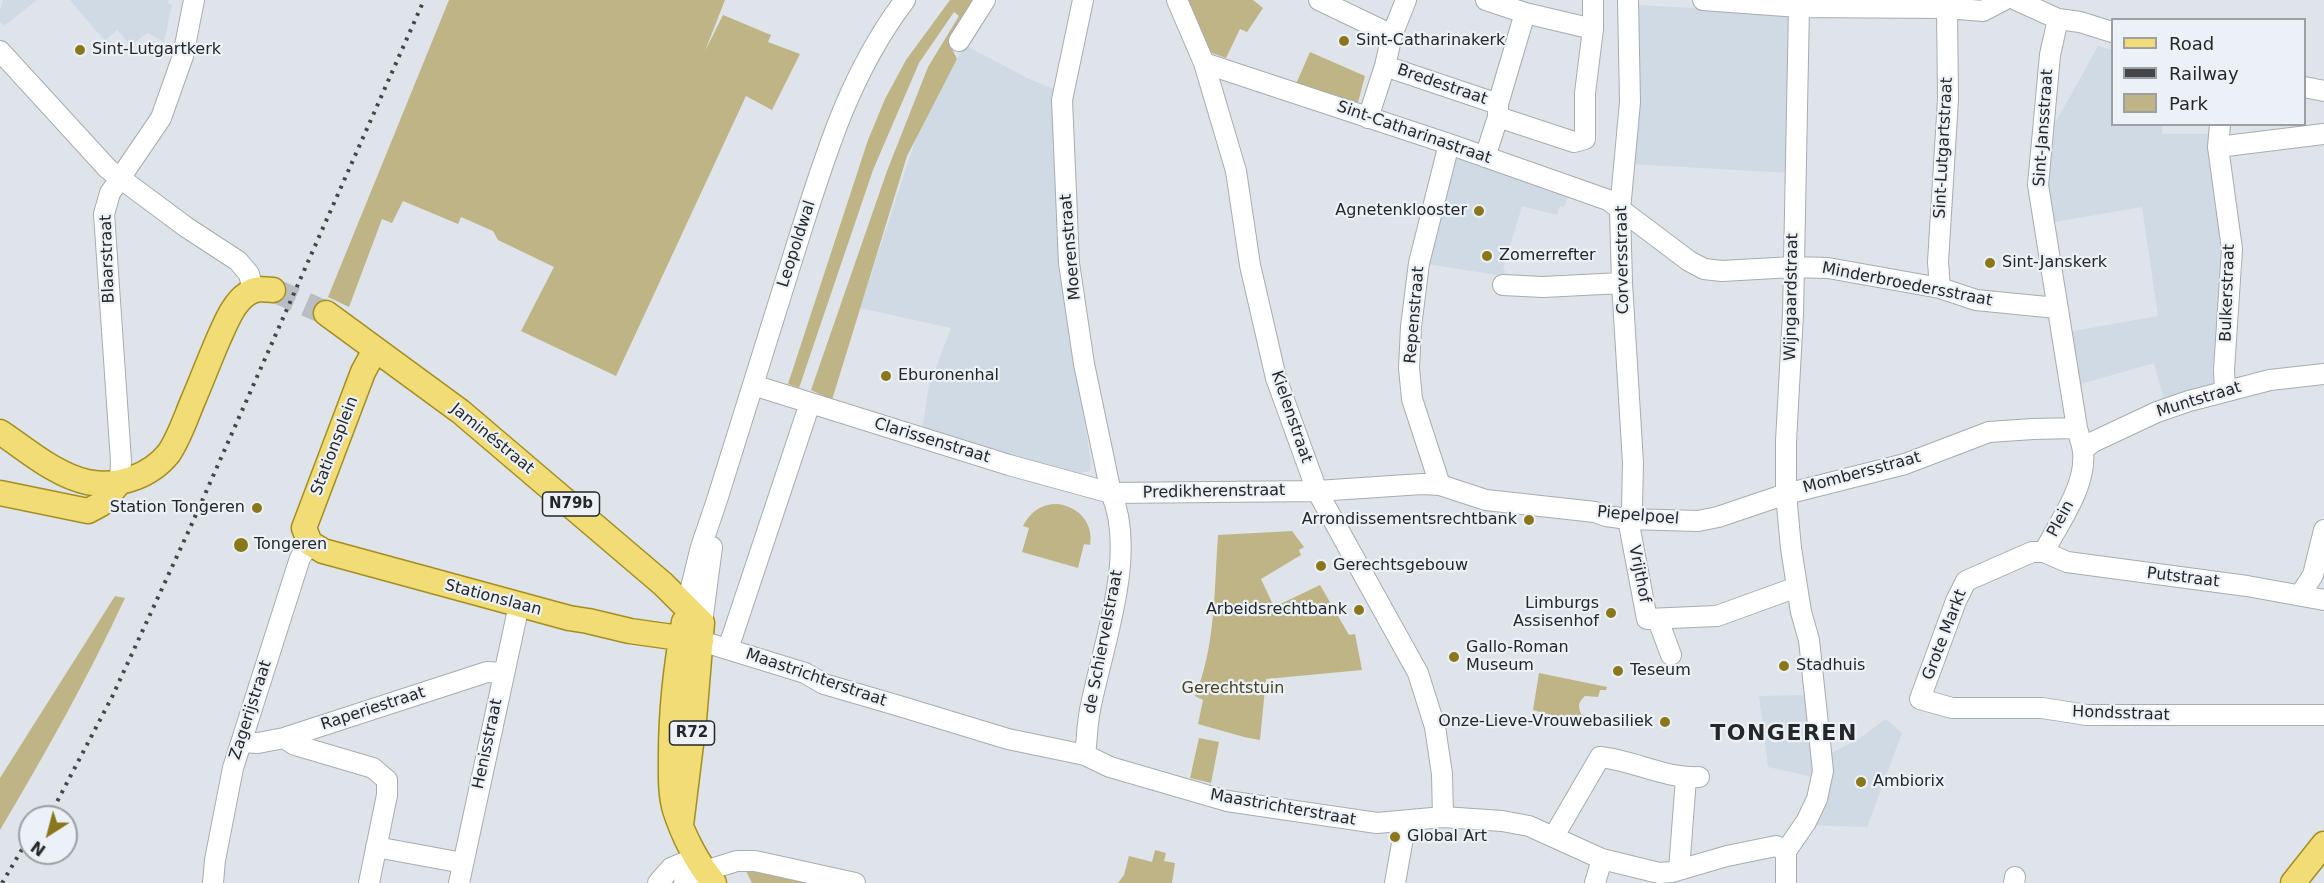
<!DOCTYPE html>
<html>
<head>
<meta charset="utf-8">
<style>
	body { margin:0 }
	#map { position:relative; width:2324px; height:883px; overflow:hidden; background:#dee4e9; font-family:"DejaVu Sans",sans-serif }
	canvas { display:block }
	.legend { position:absolute; left:2111px; top:18px; width:195px; height:108px; box-sizing:border-box; background:#ebf1f6; border:2px solid #9ca0a4; margin:0; padding:8px 10px; list-style:none; font-size:18px; color:#252729 }
	.legend li { display:flex; align-items:center; gap:12px; height:30px }
	.legend b { width:30px; border:2px solid #9ca0a4 }
	.north { position:absolute; left:18px; top:805px; width:60px; height:60px; box-sizing:border-box; background:#ebf1f6; border:2px solid #9ca0a4; border-radius:50%; rotate:216deg; font-size:16px; font-weight:700; line-height:24px; text-align:center; color:#252729 }
	.north::after { content:''; display:block; margin:auto; width:21px; height:27px; background:#8b771b; clip-path:polygon(50% 0,100% 100%,50% 72%,0 100%) }
</style>
</head>
<body>
<div id="map">
<canvas width="2324" height="883"></canvas>
<ul class="legend">
<li><b style="height:8px;background:#f1dc76"></b>Road</li>
<li><b style="height:8px;background:#444649"></b>Railway</li>
<li><b style="height:16px;background:#bfb486"></b>Park</li>
</ul>
<div class="north">N</div>
</div>
<script>
const ctx = document.querySelector('canvas').getContext('2d');
ctx.lineJoin = 'round';
function paint(path, color) { ctx.fillStyle = color; ctx.fill(path, 'evenodd'); }
function strokePath(path, color, width, dash) { ctx.strokeStyle = color; ctx.lineWidth = width; ctx.lineCap = dash ? 'butt' : 'round'; ctx.setLineDash(dash || []); ctx.stroke(path); }
function write(font, color, halo, rows, align = 'center') {
  ctx.font = font + ' "DejaVu Sans",sans-serif'; ctx.lineWidth = 4.5; ctx.setLineDash([]); ctx.textBaseline = 'middle'; ctx.strokeStyle = halo; ctx.fillStyle = color; for (const [text, x, y, turn = 0] of rows) {
    ctx.save(); ctx.translate(x, y); ctx.rotate((+turn || 0) * Math.PI / 180); ctx.textAlign = isNaN(turn) ? turn : align; if (halo) ctx.strokeText(text, 0, 0); ctx.fillText(text, 0, 0); ctx.restore();
  }
}
const built = new Path2D(`
	M3,0H37L4,26L0,22V11Z
	M70,0H168V3L172,5L164,42L148,33L130,45L117,30L105,41Z
	M1634,5L1796,13L1791,173L1631,164Z
	M965,45L1027,78L1056,90L1064,295L1091,462L1090,471L1080,473L922,430L929,386L951,328L860,308L921,123Z
	M2098,46L2112,50V124L2162,125V134H2214L2226,251L2221,385L2165,403L2154,363L2077,385L2068,332L2158,316L2142,207L2049,223L2044,172L2048,136Z
	M1454,155L1569,193L1564,207L1560,206L1557,215L1522,206L1503,269L1505,270L1504,276L1427,264Z
	M1807,695L1819,759L1857,740L1886,719L1902,733L1867,827L1811,825L1817,778L1768,767L1759,696Z`);
const green = new Path2D(`
	M449,0H725L705,51L723,15L771,35L768,42L800,54L772,110L746,96L616,376L521,331L554,267L498,240L493,231L461,217L458,224L403,201L392,223L382,219L349,307L328,297Z
	M950,0H978L950,45L957,59L907,156L832,400L811,390L887,171L928,67L959,16L954,12L919,63L873,170L799,388L788,384L868,140L885,99L906,60Z
	M1185,0H1253L1263,8L1247,32L1240,29L1226,58L1212,53L1207,49Z
	M1310,52L1365,76L1357,106L1296,84Z
	M1057,504C1078,506 1094,523 1090,545L1084,544L1078,568L1022,552L1029,528L1023,526C1030,512 1041,504 1057,504Z
	M1292,531L1304,547L1299,550L1301,555L1261,579L1274,607L1320,585L1349,635L1355,634L1362,670L1266,679L1260,740L1244,737L1198,724L1203,700L1195,696C1216,646 1214,588 1218,535Z
	M115,596L125,598C88,678 45,754 0,830V778Z
	M1539,673L1607,687L1606,690H1600L1598,697L1585,696C1578,702 1578,706 1581,714L1600,721L1598,728L1533,710Z
	M1199,738L1219,742L1211,783L1190,778Z
	M1155,850L1166,853L1164,861L1175,863L1172,883H1118L1124,875L1129,856L1152,862Z
	M744,867L819,883H752Z`);
const majorTunnel = new Path2D(`
	M273,290L326,313`);
const minor = new Path2D(`
	M1083,0L1062,100L1069,263L1084,364L1111,493C1138,554 1102,647 1090,710C1087,725 1087,740 1085,755
	M1177,0L1204,63L1236,171L1250,265L1276,378L1317,491L1418,673L1435,727L1442,774L1443,817
	M1319,0L1392,35
	M1486,0L1525,13L1593,29
	M1628,0L1630,102L1620,210L1622,283L1633,463L1632,508L1628,519
	M1703,0L1799,7L1947,8L1983,11L2004,0
	M2016,0L2058,19L2080,22L2112,32
	M959,41L985,0
	M0,51L108,169L186,227L238,261L249,274L253,290
	M1204,63L1449,144L1608,200L1689,261L1704,269L1722,271L1793,267L1828,268L1940,288L1976,300L2057,308
	M1385,66L1498,104
	M2304,87L2324,91
	M1498,117L1574,142L1585,139V93L1593,29V0
	M1368,118L1385,66L1392,35L1406,0
	M2220,124L2218,147L2232,249L2224,370L2225,390
	M2218,147L2324,134
	M1485,157L1498,117V104L1525,13
	M1503,285L1543,287L1622,283
	M1940,288L1938,262L1948,99L1947,8
	M753,385L1009,465L1111,493L1317,491L1422,484L1440,485L1486,500L1595,512L1606,516L1628,519L1698,521L1718,517L1786,494L1905,464L1989,432L2033,429L2077,428
	M2083,450L2093,442L2157,412L2189,401L2270,380L2324,374
	M120,482L121,461L104,214L110,193L161,118L183,56L194,0
	M1440,485L1412,399L1409,368L1411,327L1419,263L1449,144
	M1628,519L1647,619L1717,616L1797,587
	M2044,552C2059,522 2087,486 2083,451C2082,444 2079,436 2077,428L2038,185L2050,55L2058,19
	M2300,595L2313,575L2324,530
	M2324,600L2247,586L2067,562L2044,552H2032L1966,581L1956,601L1920,699L1952,708H2042L2087,715H2324
	M686,608L701,547L717,500C744,415 770,329 797,244C825,156 849,74 905,0
	M1658,620L1671,655
	M702,623L712,547
	M701,641L805,673L824,684L896,705L1008,739L1085,755L1110,767L1227,801L1377,823L1443,817L1502,821L1529,826L1602,859L1659,873L1672,872L1727,856L1776,846L1786,851
	M728,649L810,403
	M284,738L295,745L373,768L387,780V795L369,883
	M242,742L258,743L284,738L487,672L503,673
	M1554,836L1600,757C1633,760 1665,779 1699,777
	M376,847L463,863
	M1786,851L1806,822L1817,799L1823,771L1809,640L1801,612L1791,548L1786,494V441L1793,314L1799,7
	M1786,851V883
	M1679,870L1686,778
	M213,883L215,860L233,768L300,558L310,543
	M459,883L519,605
	M658,883L671,868L683,863L711,869L737,861H755L855,883
	M684,883L702,867
	M1395,883L1406,821
	M1595,883L1602,859
	M2014,883L2015,877`);
const major = new Path2D(`
	M326,313L461,412L663,584L702,623L694,720L681,825
	M375,350L363,372L304,528L310,543L323,551L569,618L588,621L630,631L701,641
	M0,432C26,449 55,475 87,482C116,488 150,477 169,453C179,438 185,420 192,403C201,382 209,361 218,340C225,325 233,303 247,294C255,288 263,289 273,290
	M0,493L88,511L101,504L120,482
	M684,622C676,666 671,710 671,755C671,773 670,793 675,810C683,835 697,863 714,883
	M2293,883L2324,844`);
const rail = new Path2D(`
	M49,817L112,697L190,528L424,0
	M2,883L30,836`);
const markers = [
	[1344,41,6,"#8b771b"],
	[80,50,6,"#8b771b"],
	[1479,211,6,"#8b771b"],
	[1487,256,6,"#8b771b"],
	[1990,263,6,"#8b771b"],
	[886,376,6,"#8b771b"],
	[257,508,6,"#8b771b"],
	[1529,520,6,"#8b771b"],
	[241,545,8,"#8b771b"],
	[1321,566,6,"#8b771b"],
	[1359,610,6,"#8b771b"],
	[1611,613,6,"#8b771b"],
	[1454,657,6,"#8b771b"],
	[1784,666,6,"#8b771b"],
	[1618,671,6,"#8b771b"],
	[1665,722,6,"#8b771b"],
	[1861,782,6,"#8b771b"],
	[1395,837,6,"#8b771b"]
];
const shields = [
	[571,504,57],
	[692,733,45]
];
const shieldNames = [
	["N79b",571,504],
	["R72",692,733]
];
const poiNames = [
	["Sint-Catharinakerk",1356,41],
	["Sint-Lutgartkerk",92,50],
	["Agnetenklooster",1467,211,"right"],
	["Zomerrefter",1499,256],
	["Sint-Janskerk",2002,263],
	["Eburonenhal",898,376],
	["Station Tongeren",245,508,"right"],
	["Arrondissementsrechtbank",1517,520,"right"],
	["Tongeren",254,545],
	["Gerechtsgebouw",1333,566],
	["Limburgs",1599,604,"right"],
	["Assisenhof",1599,622,"right"],
	["Arbeidsrechtbank",1347,610,"right"],
	["Gallo-Roman",1466,648],
	["Museum",1466,666],
	["Stadhuis",1796,666],
	["Teseum",1630,671],
	["Onze-Lieve-Vrouwebasiliek",1653,722,"right"],
	["Ambiorix",1873,782],
	["Global Art",1407,837]
];
const streetNames = [
	["Bredestraat",1442,85,19],
	["Sint-Jansstraat",2044,128,-86],
	["Sint-Catharinastraat",1414,133,19],
	["Sint-Lutgartstraat",1944,148,-87],
	["Leopoldwal",797,244,-72],
	["Moerenstraat",1071,247,-95],
	["Blaarstraat",108,259,-92],
	["Corversstraat",1623,260,-91],
	["Minderbroedersstraat",1907,285,11],
	["Bulkerstraat",2228,293,-88],
	["Wijngaardstraat",1792,297,-89],
	["Repenstraat",1415,315,-85],
	["Muntstraat",2199,400,-17],
	["Kielenstraat",1291,417,71],
	["Jaminéstraat",492,439,39],
	["Clarissenstraat",932,441,17],
	["Stationsplein",335,446,-69],
	["Mombersstraat",1862,473,-15],
	["Predikherenstraat",1214,492,-1],
	["Piepelpoel",1638,516,5],
	["Plein",2061,519,-62],
	["Vrijthof",1639,574,79],
	["Putstraat",2183,578,7],
	["Stationslaan",493,598,15],
	["Grote Markt",1945,635,-69],
	["de Schiervelstraat",1104,642,-79],
	["Maastrichterstraat",816,678,19],
	["Raperiestraat",373,709,-18],
	["Zagerijstraat",251,710,-72],
	["Hondsstraat",2121,714,2],
	["Henisstraat",488,744,-78],
	["Maastrichterstraat",1283,808,10]
];
const parkNames = [
	["Gerechtstuin",1233,689]
];
const districtNames = [
	["TONGEREN",1784,734]
];
paint(built, '#cfdae5');
paint(green, '#bfb486');
strokePath(majorTunnel, '#b9bec3', 24, [24, 12]);
strokePath(minor, '#a6acb1', 22);
strokePath(major, '#a48e1f', 27);
strokePath(minor, '#fff', 20);
strokePath(major, '#f1dc76', 24);
strokePath(rail, '#444649', 4, [3, 6]);
for (const [x, y, r, color] of markers) { const dot = new Path2D(); dot.arc(x, y, r, 0, 2 * Math.PI); ctx.fillStyle = color; ctx.fill(dot); strokePath(dot, '#ebf1f6', 2); }
for (const [x, y, w] of shields) { const box = new Path2D(); box.roundRect(x - w / 2, y - 12, w, 24, 4.5); ctx.fillStyle = '#ebf1f6'; ctx.fill(box); strokePath(box, '#252729', 1.5); }
write('bold 15px', '#252729', null, shieldNames);
write('16px', '#252729', '#ebf1f6', poiNames, 'left');
write('16px', '#252729', '#ebf1f6', streetNames);
write('16px', '#4b421f', '#ebf1f6', parkNames);
ctx.letterSpacing = '1.5px';
write('bold 22px', '#252729', '#ebf1f6', districtNames);
ctx.letterSpacing = '0px';
</script>
</body>
</html>
